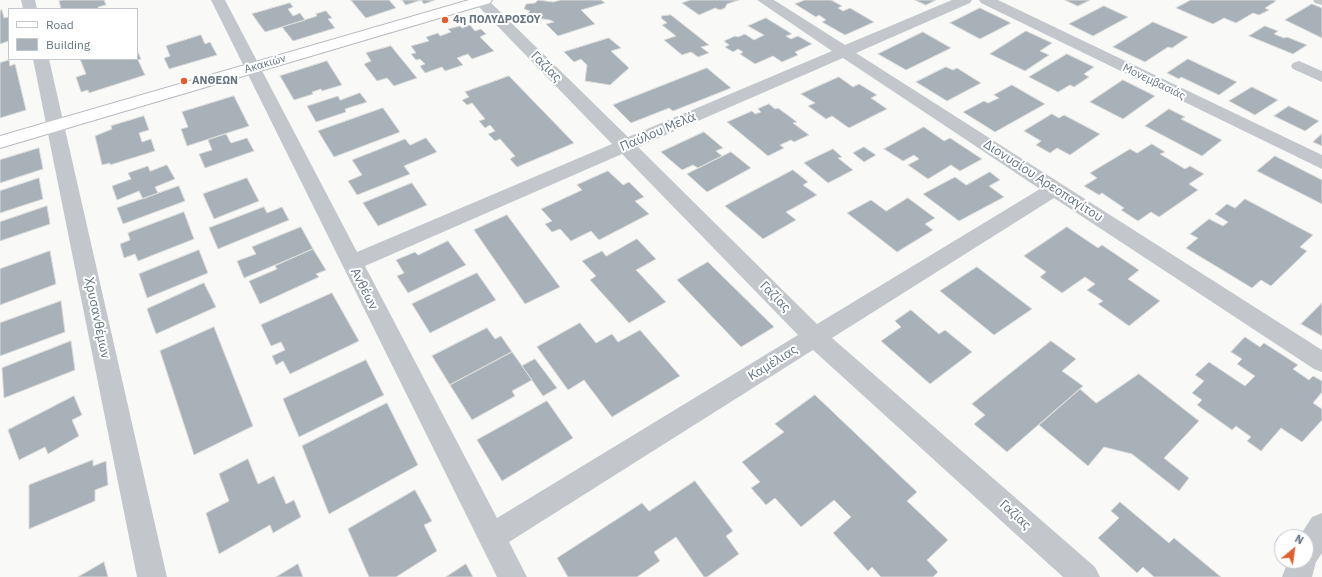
<!DOCTYPE html>
<html>
<head>
<meta charset="utf-8">
<style>
	body { margin:0 }
	#map { position:relative; width:1322px; height:577px; overflow:hidden; background:#f9faf7; font-family:"IBM Plex Sans",sans-serif }
	canvas { display:block }
	.legend { position:absolute; left:8px; top:8px; width:130px; height:52px; box-sizing:border-box; background:#fff; border:1px solid #c1c7cd; margin:0; padding:5px 7px; list-style:none; font-size:12px; color:#657482 }
	.legend li { display:flex; align-items:center; gap:8px; height:20px }
	.legend b { width:20px; border:1px solid #c1c7cd }
	.north { position:absolute; left:1274px; top:529px; width:40px; height:40px; box-sizing:border-box; background:#fff; border:1px solid #c1c7cd; border-radius:50%; rotate:29deg; font-size:11px; font-weight:700; line-height:16px; text-align:center; color:#657482 }
	.north::after { content:''; display:block; margin:auto; width:14px; height:18px; background:#e15e2f; clip-path:polygon(50% 0,100% 100%,50% 72%,0 100%) }
</style>
</head>
<body>
<div id="map">
<canvas width="1322" height="577"></canvas>
<ul class="legend">
<li><b style="height:5px;background:#fff"></b>Road</li>
<li><b style="height:11px;background:#a9b1b8"></b>Building</li>
</ul>
<div class="north">N</div>
</div>
<script>
const ctx = document.querySelector('canvas').getContext('2d');
ctx.lineJoin = 'round';
function paint(path, color) { ctx.fillStyle = color; ctx.fill(path, 'evenodd'); }
function strokePath(path, color, width, dash) { ctx.strokeStyle = color; ctx.lineWidth = width; ctx.lineCap = dash ? 'butt' : 'round'; ctx.setLineDash(dash || []); ctx.stroke(path); }
function write(font, color, halo, rows, align = 'center') {
  ctx.font = font + ' "IBM Plex Sans",sans-serif'; ctx.lineWidth = 4; ctx.setLineDash([]); ctx.textBaseline = 'middle'; ctx.strokeStyle = halo; ctx.fillStyle = color; for (const [text, x, y, turn = 0] of rows) {
    ctx.save(); ctx.translate(x, y); ctx.rotate((+turn || 0) * Math.PI / 180); ctx.textAlign = isNaN(turn) ? turn : align; if (halo) ctx.strokeText(text, 0, 0); ctx.fillText(text, 0, 0); ctx.restore();
  }
}
const building = new Path2D(`
	M63,0H104L106,5L98,7L99,9H61L59,1Z
	M351,0H389L396,8L366,18Z
	M402,0H435L424,4L421,0L406,5Z
	M538,0L553,2L561,0H601L605,3L581,10L595,24L558,36L546,24L554,22L550,20L536,18L537,15L527,14L530,11L524,9L526,4L535,3Z
	M691,0H739L727,4L725,8L720,10L715,8L699,15L682,3Z
	M805,0H831L842,6L838,8L843,11L850,8L874,22L845,35L822,22L826,20L819,15L816,17L795,4Z
	M915,0H936L926,5Z
	M1065,0H1090L1078,6Z
	M1191,0H1273L1276,1L1265,8L1269,10L1259,15L1253,13L1236,23L1224,18L1213,24L1176,8Z
	M290,3L293,7L288,9L293,16L300,13L305,20L265,32L252,14Z
	M1312,4L1322,8V38L1285,20Z
	M1104,6L1128,17L1093,36L1069,24Z
	M980,8L1011,23L980,39L950,23Z
	M2,10L4,18L9,17V41L0,44V11Z
	M326,11L332,18L328,19L335,28L293,41L282,27L317,16L316,14Z
	M671,15L709,45L701,47L709,53L698,57L691,52L682,55L664,40L676,36L662,25L667,23L661,18L662,16Z
	M766,18L792,34L786,36L791,39L798,36L812,44L795,52L798,55L782,62L773,56L755,64L740,54L743,52L738,49L733,52L725,47L729,45L724,41L735,36L738,37L745,34L754,40L764,35L748,26Z
	M1153,22L1188,37L1172,48L1168,47L1145,62L1113,47Z
	M470,25L475,31L481,29L486,34L480,37L494,51L472,59L468,54L457,58L463,65L445,71L442,67L425,73L420,66L425,64L420,59L416,60L411,54L416,53L411,46L429,41L426,37L438,33L440,36L451,32L448,29L460,26L462,28Z
	M1265,26L1278,31L1274,34L1284,38L1287,37L1307,45L1293,54L1249,36Z
	M1026,31L1052,43L1040,51L1049,55L1025,71L990,54Z
	M923,32L951,48L906,70L878,54Z
	M201,35L205,44L210,42L217,55L169,69L164,58L170,56L166,46Z
	M609,38L621,48L611,51L629,68L610,85L585,81L587,65L581,59L574,62L564,52Z
	M391,46L417,78L394,86L387,78L377,81L364,64L371,61L366,53Z
	M137,50L141,59L138,60L145,75L89,93L88,90L81,92L76,77L86,74L80,59H137Z
	M1067,54L1094,67L1084,74L1089,77L1074,87L1070,85L1058,92L1029,77Z
	M1188,59L1237,82L1219,95L1181,77L1179,79L1167,73Z
	M9,60L10,66L15,64L26,110L0,118V63Z
	M327,61L342,85L322,91L321,89L312,92L313,94L294,100L280,76Z
	M946,67L953,70L957,68L981,83L947,101L916,82Z
	M707,68L731,88L673,111L669,108L631,123L613,105Z
	M509,76L574,143L517,167L510,159L515,156L500,139L495,141L488,134L495,131L490,125L485,128L479,121L485,119L472,103L467,105L462,100L469,97L465,92Z
	M839,77L853,87L859,84L877,95L871,98L887,109L849,128L832,116L826,119L808,106L815,103L801,94Z
	M1123,80L1155,96L1123,119L1090,102Z
	M1012,85L1045,104L995,132L963,112L984,101L988,103L999,98L994,95Z
	M1252,87L1278,100L1255,115L1229,101Z
	M360,93L367,102L345,109L346,112L316,122L307,106L338,96L340,100Z
	M234,96L249,126L187,146L181,129L188,127L182,112Z
	M769,104L775,109L778,108L797,122L793,123L809,135L794,142L791,140L780,145L784,148L768,156L727,122L752,111L755,114L761,112L758,109Z
	M1289,106L1319,121L1305,131L1274,116Z
	M383,108L400,132L334,157L318,131Z
	M1169,109L1185,117L1181,119L1222,140L1202,156L1145,126Z
	M1052,114L1059,118L1064,115L1100,134L1070,155L1057,148L1050,153L1036,145L1041,141L1024,131Z
	M144,116L149,130L139,133L142,142L151,139L155,151L110,165V163L102,165L95,136L112,129L111,126Z
	M924,127L944,141L950,138L982,159L960,171L951,165L928,179L908,165L919,159L914,155L903,161L884,149Z
	M704,132L723,148L716,151L722,156L698,168L693,165L682,170L661,152Z
	M226,134L231,143L247,138L254,151L205,168L199,154L212,150L208,140Z
	M1322,134V146L1313,142Z
	M426,138L437,152L404,166L410,174L357,195L348,181L362,175L352,160L405,139L410,145Z
	M1152,144L1165,152L1160,154L1185,169L1190,166L1204,174L1189,184L1198,190L1159,217L1151,212L1138,221L1121,210L1124,208L1102,193L1099,195L1084,186L1097,178L1090,173L1130,149L1137,153Z
	M864,147L876,155L864,162L853,153Z
	M39,148L43,169L0,183V160Z
	M833,149L842,157L838,158L853,170L828,183L804,163Z
	M731,152L751,168L707,192L687,174Z
	M1275,156L1322,180V204L1257,171Z
	M167,165L175,179L155,187L158,193L143,199L139,191L117,200L112,186L131,179L128,173L148,166L150,171Z
	M793,170L808,182L803,185L817,195L786,212L796,220L763,239L725,206Z
	M608,171L623,185L629,182L644,197L635,201L649,214L599,240L591,231L571,241L560,229L552,232L545,224L552,221L541,209L582,190L577,185Z
	M990,172L1000,180L989,186L1004,197L959,221L923,194L955,177L966,185Z
	M39,178L43,199L0,213V191Z
	M247,178L259,201L214,219L203,194Z
	M412,183L427,205L378,226L363,203Z
	M179,186L185,201L123,224L117,208Z
	M908,198L935,218L925,224L933,230L897,252L847,213L871,200L886,211Z
	M1245,199L1313,235L1300,247L1307,251L1271,286L1261,280L1252,288L1186,248L1198,238L1190,234L1209,219L1223,226L1228,222L1215,214L1227,204L1235,208Z
	M47,206L50,224L0,241V222Z
	M264,207L267,213L282,207L289,220L218,249L209,228Z
	M184,212L194,239L138,261L135,254L124,258L120,244L130,240L128,233Z
	M507,215L560,287L525,304L474,230Z
	M301,227L313,249L244,278L237,261L256,254L252,247Z
	M1067,227L1098,248L1102,245L1139,270L1128,279L1160,301L1129,326L1098,304L1103,301L1087,290L1095,284L1085,277L1062,293L1040,277L1046,272L1024,256Z
	M637,239L656,259L636,270L666,302L629,323L590,280L596,276L582,261L602,251L606,256Z
	M448,241L466,265L408,293L397,276L404,273L396,260L415,252L418,255Z
	M313,249L326,270L316,274L319,277L260,304L249,281L277,269L275,266Z
	M199,250L208,273L147,298L139,274Z
	M50,251L56,284L0,305V269Z
	M708,262L774,327L741,347L677,280Z
	M977,267L1032,309L994,335L940,291Z
	M477,273L496,300L430,333L412,304Z
	M204,283L216,307L156,334L147,309Z
	M332,293L359,341L290,374L283,361L276,365L272,356L285,350L281,342L271,346L261,325Z
	M61,301L65,332L0,356V323Z
	M1322,303V336L1301,324Z
	M911,310L939,334L945,330L972,352L930,384L881,341L901,327L895,321Z
	M580,323L596,343L612,334L618,342L640,330L680,376L612,417L584,380L568,390L537,347Z
	M214,327L253,426L194,455L160,351Z
	M487,328L495,339L501,336L512,352L450,385L432,356Z
	M1245,337L1260,347L1264,343L1298,365L1293,369L1309,380L1313,376L1322,381V392L1313,403L1322,409V420L1302,442L1281,428L1261,451L1247,441L1251,437L1236,426L1232,430L1197,405L1202,400L1192,393L1204,381L1195,375L1209,362L1245,386L1255,376L1237,364L1242,359L1231,352Z
	M71,341L75,370L4,398L2,368Z
	M1051,341L1076,359L1062,371L1083,386L1007,452L974,424L985,415L972,404Z
	M512,352L532,380L512,391L515,396L472,420L450,385Z
	M535,359L557,388L543,396L522,366Z
	M366,360L384,395L299,437L283,399Z
	M1139,374L1199,421L1164,458L1189,478L1179,491L1132,454L1104,447L1088,466L1039,425L1080,389L1096,403Z
	M815,395L917,492L907,501L948,540L927,560L938,572L933,577H881L872,567L868,571L833,533L851,517L834,500L801,527L775,498L766,505L751,488L760,482L742,462L784,432L775,424Z
	M74,396L82,415L72,420L79,436L48,454L45,447L19,460L8,430Z
	M547,401L573,438L502,481L477,440Z
	M387,403L418,465L329,514L302,446Z
	M248,459L258,484L274,476L286,504L294,500L301,517L273,533L270,525L219,554L206,513L229,501L219,474Z
	M93,460V466L106,461L108,485L95,490V501L29,529V485Z
	M695,481L733,531L726,536L739,554L707,577H704L676,537L654,552L660,561L637,577H568L557,558L642,503L649,511Z
	M415,490L432,521L424,525L437,551L396,577H369L348,529Z
	M1120,502L1169,543L1174,538L1221,577H1154L1143,567L1137,573L1098,538L1119,518L1111,511Z
	M104,562L108,577H78Z
	M298,564L303,577H276Z
	M466,564L473,577H446Z`);
const street = new Path2D(`
	M21,0H35L37,9H23Z
	M211,0H225L357,252L612,144L476,4L474,0H488L628,137L832,51L757,0H774L845,45L952,0H972L970,3L856,53L1322,350V372L1314,369L1054,198L832,338L1095,567L1100,577H1063L813,350L509,542L527,577H497ZM843,58L1040,189L817,324L638,147ZM622,154L798,335L497,518L365,266Z
	M979,0H998L1322,155V169L981,3Z
	M1313,0H1322V5L1315,3Z
	M33,59H49L167,577H137Z
	M1299,61L1322,71V82L1293,69L1291,66L1293,63Z
	M1322,513V553L1316,562L1312,577H1282L1288,561H1306V537H1299L1312,517Z`);
const secondary = new Path2D(`
	M469,0H492L490,3L0,148V136Z`);
const markers = [
	[445,20,4,"#e15e2f"],
	[184,81,4,"#e15e2f"]
];
const farPoinames = [
	["4η ΠΟΛΥΔΡΟΣΟΥ",453,20],
	["ΑΝΘΕΩΝ",192,81]
];
const farStreetnames = [
	["Ακακιών",265,64,-16],
	["Μονεμβασιάς",1154,82,26]
];
const streetNames = [
	["Γαζίας",546,67,45],
	["Παύλου Μελά",658,132,-23],
	["Διονυσίου Αρεοπαγίτου",1043,181,33],
	["Ανθέων",364,289,63],
	["Γαζίας",775,297,45],
	["Χρυσανθέμων",97,318,78],
	["Καμέλιας",773,363,-32],
	["Γαζίας",1015,515,42]
];
paint(building, '#a9b1b8');
strokePath(building, '#dbdbd9', 1);
strokePath(secondary, '#b5babf', 2);
paint(street, '#c3c7cb');
paint(secondary, '#fff');
for (const [x, y, r, color] of markers) { const dot = new Path2D(); dot.arc(x, y, r, 0, 2 * Math.PI); ctx.fillStyle = color; ctx.fill(dot); strokePath(dot, '#fff', 1.5); }
write('bold 11px', '#657482', '#fff', farPoinames, 'left');
write('11px', '#657482', '#fff', farStreetnames);
write('13px', '#657482', '#fff', streetNames);
</script>
</body>
</html>
